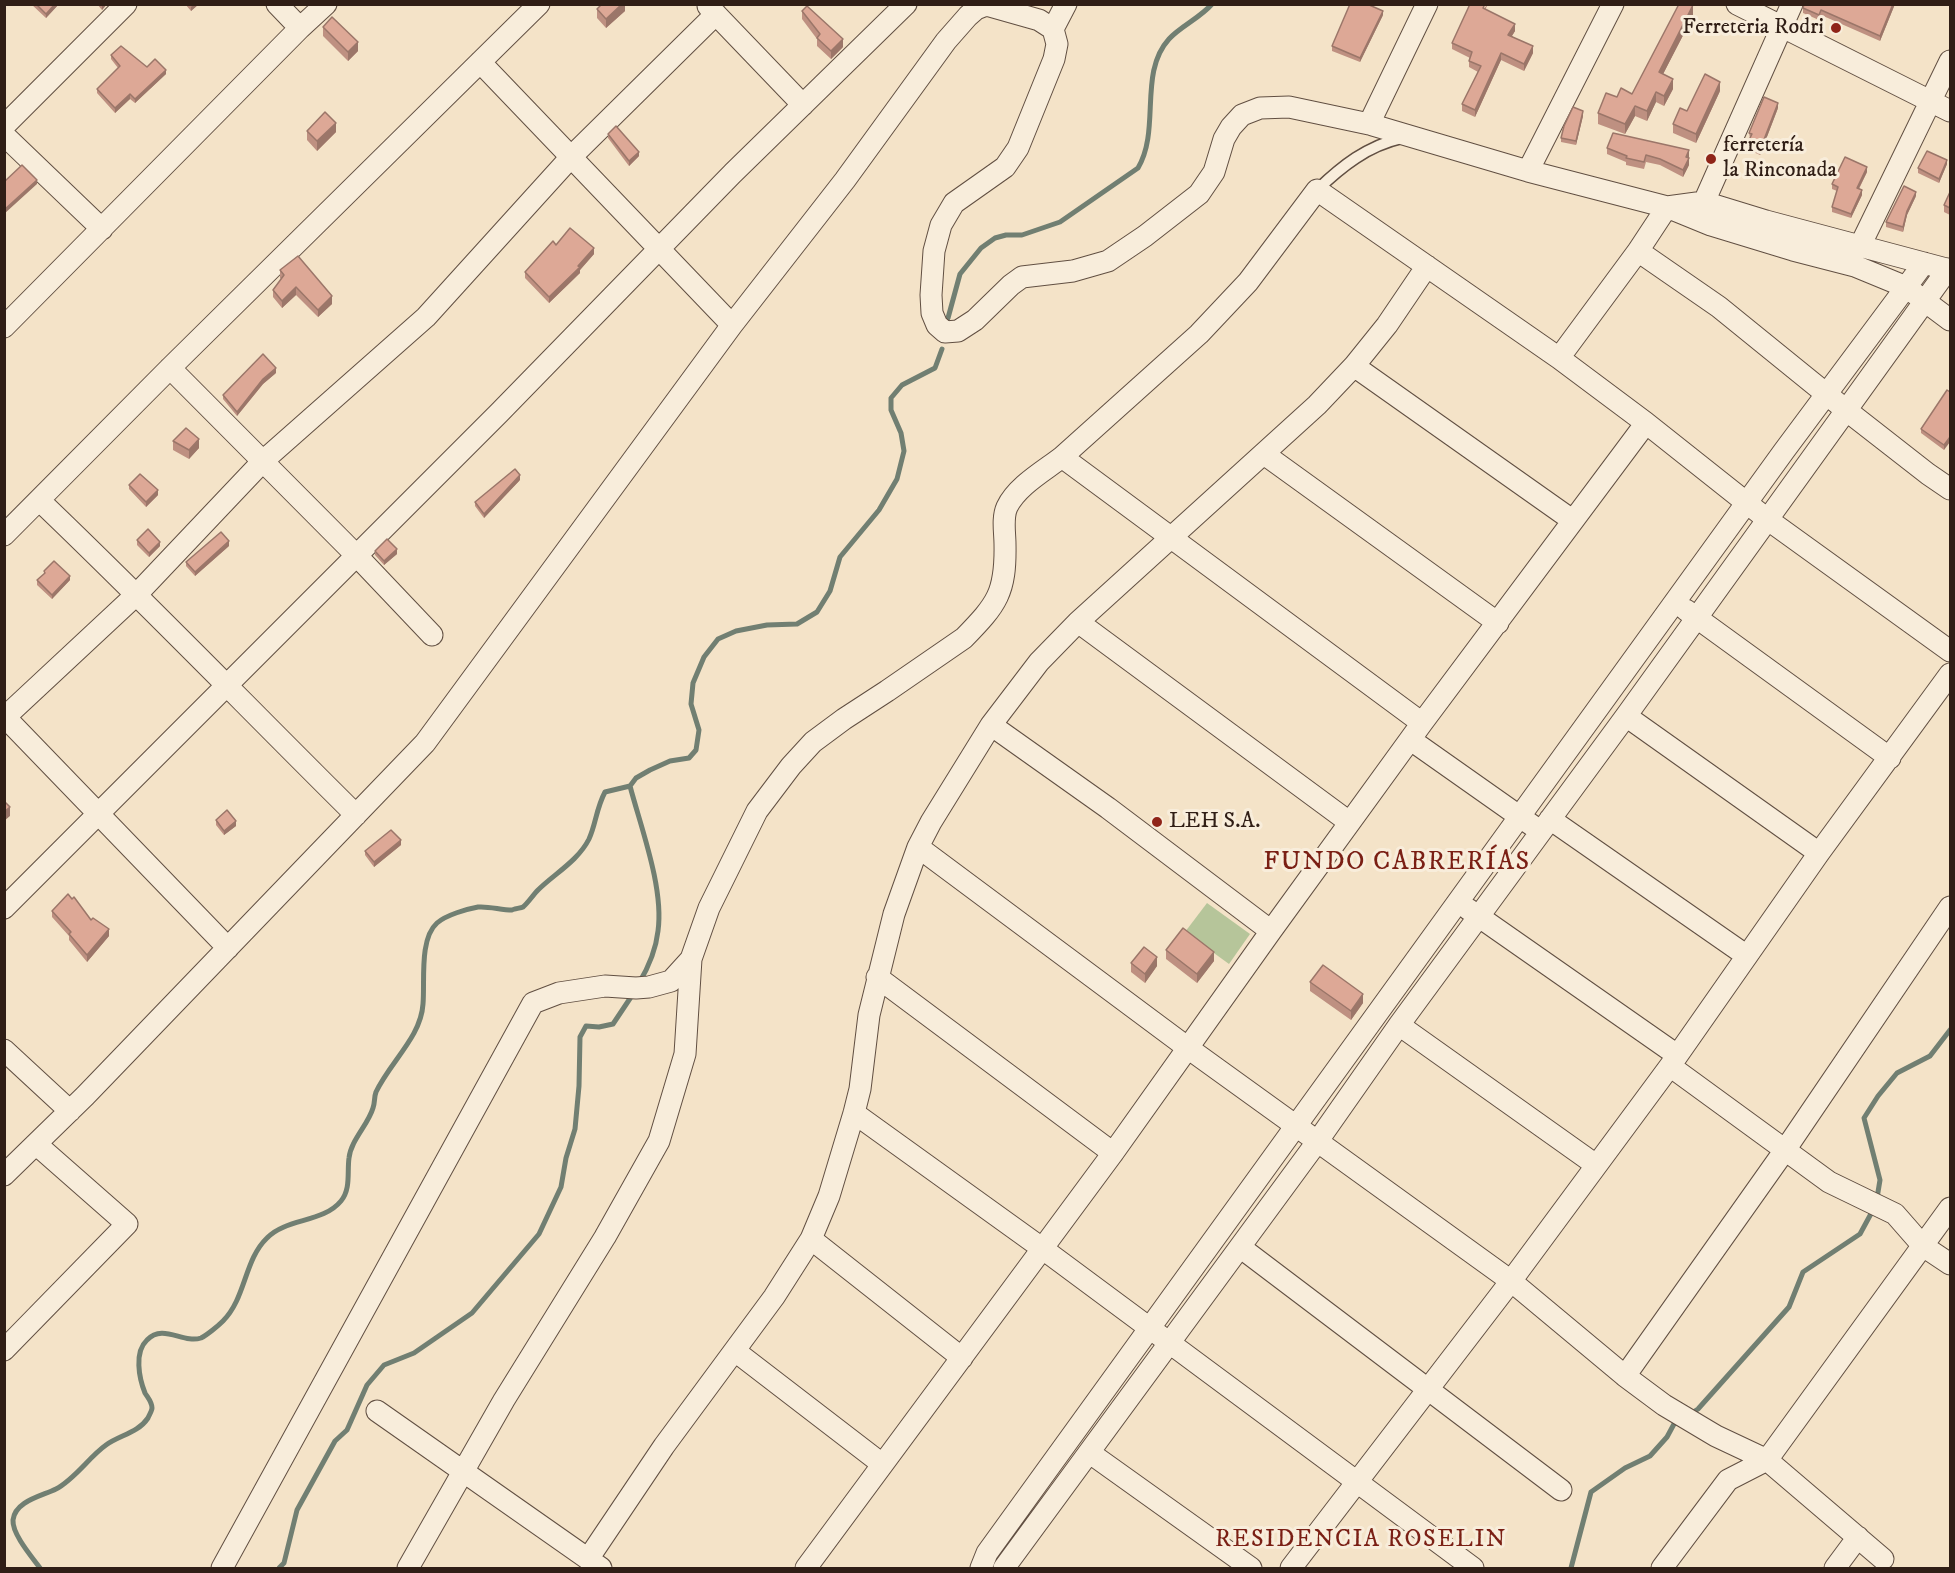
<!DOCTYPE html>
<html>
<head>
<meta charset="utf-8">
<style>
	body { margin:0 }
	#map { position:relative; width:1955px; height:1573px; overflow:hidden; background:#f4e3c8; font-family:"IM FELL DW Pica",serif }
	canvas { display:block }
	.frame { position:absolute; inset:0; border:6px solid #301e16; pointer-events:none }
</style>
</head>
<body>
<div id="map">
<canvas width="1955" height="1573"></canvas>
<div class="frame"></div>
</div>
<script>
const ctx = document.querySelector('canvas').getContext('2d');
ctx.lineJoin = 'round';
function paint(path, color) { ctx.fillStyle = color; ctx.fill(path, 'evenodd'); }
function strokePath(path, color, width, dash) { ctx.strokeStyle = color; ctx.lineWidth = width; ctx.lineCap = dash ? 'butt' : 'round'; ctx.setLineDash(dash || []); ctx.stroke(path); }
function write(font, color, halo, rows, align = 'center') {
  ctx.font = font + ' "IM FELL DW Pica",serif'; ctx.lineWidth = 6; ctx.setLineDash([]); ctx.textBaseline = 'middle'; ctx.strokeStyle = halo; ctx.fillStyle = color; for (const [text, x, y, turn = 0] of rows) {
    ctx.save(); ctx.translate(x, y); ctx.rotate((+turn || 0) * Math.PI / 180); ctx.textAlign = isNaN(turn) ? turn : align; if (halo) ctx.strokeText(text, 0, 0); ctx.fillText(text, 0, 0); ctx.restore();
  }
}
const green = new Path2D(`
	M1207,903L1250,934L1229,964L1185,932Z`);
const stream = new Path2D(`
	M948,318L960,274L981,248L995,238L1006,235H1022L1060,222L1138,168C1161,129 1138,73 1169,39C1181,26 1200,18 1212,4
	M630,786C641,828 664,888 658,931C656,949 648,968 639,983
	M1877,1198L1880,1180L1864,1118L1878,1096L1897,1073L1930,1056L1950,1030
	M1689,1415L1698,1409L1789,1307L1803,1272L1860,1234L1873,1210
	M40,1568C32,1557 12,1534 13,1520C15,1501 42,1496 56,1489C75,1479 89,1457 106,1445C120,1435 138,1433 148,1418C149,1415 152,1411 152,1408C152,1402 148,1398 145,1393C139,1378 134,1352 147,1340C163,1323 183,1344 201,1338C207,1335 218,1326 223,1321C246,1298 244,1260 267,1238C286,1218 323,1223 341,1201C351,1189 347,1172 349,1158C351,1140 368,1125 373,1108C375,1103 374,1097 376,1092C390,1062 421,1037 423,1004C425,982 419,939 437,923C446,915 467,909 478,907C489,906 501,910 512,910C513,909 521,908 523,907C528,903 533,895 538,890C554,874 578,861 589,839C596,824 596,809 605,792L630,786L636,778L650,770L670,761L689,758L696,750L699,730L691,704L693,683L704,657L718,639L736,631L767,625L797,624L817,612L830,591L840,557L879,510L897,479L904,451L901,433L891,410V398L902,385L935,368L942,349
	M279,1568L284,1563L297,1510L335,1441L347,1430L367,1385L384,1365L414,1353L472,1313L539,1234L561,1187L566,1158L575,1129L579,1086L580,1037L586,1026L599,1027L613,1024L633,994
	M1571,1568L1591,1492L1625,1468L1650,1456L1667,1437L1674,1424L1681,1420`);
const service = new Path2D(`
	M1317,190C1342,166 1367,146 1402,138`);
const minor = new Path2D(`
	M277,4L300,28
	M1737,4L1950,111
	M708,6L803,105
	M1053,29L1066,4
	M480,62L732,325
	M1369,124L1427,4
	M4,126L126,4
	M4,135L102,229
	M1528,171L1613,4
	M1704,202L1792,4
	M1860,246L1950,61
	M1638,251L1719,307L1846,410L1928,474L1950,489
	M4,327L300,28L326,4
	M1559,358L1638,251L1667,207L1711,225L1793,250L1855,266L1906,287L1950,320
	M1354,366L1572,520
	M170,368L357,556L432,635
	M1264,454L1498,623
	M39,500C147,603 250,710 356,815
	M4,535L170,368L539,4
	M1686,610L1890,758
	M1078,622L1349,822
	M4,716L228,948
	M1626,716L1819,853
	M4,718L137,594L263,461L426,317L571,157L716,14
	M1422,723L1062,457L1199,334L1248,282L1317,190L1559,358L1646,423L1767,519L1950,651
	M991,725L1108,808L1271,931
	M1411,740L1533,826
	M1550,819L1747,956
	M918,847L1188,1048L1511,1281L1625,1376L1664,1405L1716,1436L1767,1460L1883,1559
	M4,908L499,413L733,173L906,4
	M1468,909L1677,1055
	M877,977L1113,1153
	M1399,1025L1596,1165
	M4,1050L70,1111
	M1670,1066L1829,1182L1895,1214L1923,1246L1950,1264
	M854,1113L1043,1249L1473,1568
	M4,1175L85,1096L425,743L732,325L845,180L946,41L968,16L976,9L986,5L1039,20L1053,29L1057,44L1054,59L1018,148L1005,167L954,203L941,225L934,251L931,295L932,313L937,325L945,332L958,331L975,320L1011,285L1022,277L1073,271L1108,261L1145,236L1199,194L1214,172L1224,139L1231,127L1242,115L1260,108L1289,107L1369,124L1528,171L1667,207L1704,202L1766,221L1950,270
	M811,1239L962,1358
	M1240,1247L1561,1490
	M4,1350L127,1224L36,1144
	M735,1351L882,1464
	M1625,1376L1785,1150L1950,907
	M377,1411L601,1568
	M1090,1453L1251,1568
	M588,1559L664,1446L774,1297L811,1239L829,1196L854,1113L860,1089L869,1015L894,914L918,847L931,822L991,725L1039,662L1078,622L1317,405L1354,366L1387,325L1427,266
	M222,1568L533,1003L559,993L605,986L636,988L649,987L671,981L691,959L709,908L757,811L791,766L813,742L844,719L887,691L964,638C997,604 1006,593 1005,544C1005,533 1002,518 1007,507C1017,486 1044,471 1062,457
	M408,1568L504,1400L605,1237L659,1141L685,1054L691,959
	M806,1568L1113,1153L1271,931L1422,723L1646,423
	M981,1568L987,1553L1784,451L1924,263
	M1004,1568L1317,1142L1399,1025L1626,716L1948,269
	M1291,1568L1511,1281L1670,1066L1819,853L1950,674
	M1662,1568L1728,1480L1767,1460L1950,1208
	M1835,1568L1858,1537`);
const wall = new Path2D(`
	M31,4H59L46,18Z
	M97,4H107L102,10Z
	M185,4H199L191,11Z
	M625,4V11L606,28L597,18V9Z
	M1488,4L1485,10L1515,31L1512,36L1533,53L1524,71L1501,60L1475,117L1462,111V104L1478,72L1469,67V61L1470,58L1452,49V43Z
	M1895,4L1880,41L1821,15L1819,20L1803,13V8Z
	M802,11L843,47L831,59L817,46V39L802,19Z
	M1383,15L1360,62L1332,51V46Z
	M1693,16L1663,74L1673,89L1664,106L1656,102L1647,121L1635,116L1625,134L1598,124V113L1617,97L1632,94Z
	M323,27L358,51L348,61L323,36Z
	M111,55L147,67L166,74L135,103L130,99L115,113L97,93V89L118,68L111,59Z
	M1720,91L1696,143L1673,133V124L1687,111Z
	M1778,108L1760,155L1747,149V144L1750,138L1749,133Z
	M1583,116L1576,145L1561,142V138Z
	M307,131L336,132L317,151L307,140Z
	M608,134L639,156L629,166L608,138Z
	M1607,148L1689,150V165L1683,177L1660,165L1646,162L1644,169L1626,165V162L1607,154Z
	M1947,164L1939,183L1918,173V168Z
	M1867,172L1859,189L1862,195L1851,218L1832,212V207L1837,191L1832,189V184Z
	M1950,192V215L1944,212V205Z
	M1916,196L1907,215L1903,232L1886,227V222Z
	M556,245L594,254L580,270V273L549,303L525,278V272Z
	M280,270L332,304L318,317L296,295L282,308L273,297V290L281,279L280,278Z
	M276,373L263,384L237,416L223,399V395Z
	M1950,392L1944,450L1921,433V429Z
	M173,441L199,448L189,459L173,450Z
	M520,480L484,518L475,506V502Z
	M129,485L158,495L146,507L129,489Z
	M137,540L160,546L149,557L137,545Z
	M229,546L195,576L186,566V562Z
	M375,551L397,554L384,565L375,555Z
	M44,571L70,580L52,599L37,585V580L44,574Z
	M216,820L236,826L224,835L216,825Z
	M401,845L374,867L365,855V851Z
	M52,911L91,920L109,936L87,962L69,940V936L52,917Z
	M1166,950L1214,961L1197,983L1166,959Z
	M1131,963L1157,966L1145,983L1131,972Z
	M1310,982L1363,1003L1351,1020L1310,991Z`);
const shadedWall = new Path2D(`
	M55,4H59L46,18V14Z
	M103,4H107L102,10V6Z
	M194,4H199L191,11V7Z
	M622,4H625V11L606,28V19Z
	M1893,4H1895L1880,41V36Z
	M1693,5V16L1659,82V72Z
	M1383,11V15L1360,62V58Z
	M1515,24V31L1508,42V35Z
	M843,39V47L831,59V51Z
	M358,42V51L348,61V52Z
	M1533,46V53L1524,71V64Z
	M1501,53V60L1475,117V110Z
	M166,70V74L135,103V99Z
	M1673,79V89L1664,106V96Z
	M1720,82V91L1696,143V134Z
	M1656,92V102L1647,121V111Z
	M130,94V99L115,113V108Z
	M1778,103V108L1760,155V150Z
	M1635,106V116L1625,134V124Z
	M1583,111V116L1576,145V141Z
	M336,123V132L317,151V141Z
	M1689,150V165L1683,177V170L1686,157Z
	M639,152V156L629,166V161Z
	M1947,160V164L1939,183V179Z
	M1867,167V172L1857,192V188Z
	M37,180V184L4,214V210Z
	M1862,190V195L1851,218V214Z
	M1916,192V196L1907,215L1903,232V227L1907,211Z
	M594,248V254L580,270V273L549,303V297Z
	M296,287V295L282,308V301Z
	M332,296V304L318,317V310Z
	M276,368V373L263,384L237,416V412L263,379Z
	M1950,437V442L1944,450V445Z
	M199,439V448L189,459V450Z
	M520,475V480L484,518V514Z
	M158,490V495L146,507V502Z
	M229,541V546L195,576V572Z
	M160,542V546L149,557V553Z
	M397,549V554L384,565V561Z
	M70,576V580L52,599V595Z
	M10,807V816L4,821V812Z
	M236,821V826L224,835V831Z
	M401,840V845L374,867V862Z
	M109,929V936L87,962V955Z
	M1214,952V961L1197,983V974Z
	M1157,957V966L1145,983V974Z
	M1363,994V1003L1351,1020V1011Z`);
const building = new Path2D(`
	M36,4H55L46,14Z
	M602,4H622L606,19L597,9Z
	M1350,4H1367L1383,11L1360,58L1332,46Z
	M1470,4H1485L1483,8L1515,24L1508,35L1533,46L1524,64L1501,53L1475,110L1462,104L1481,66L1469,61L1472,52L1452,43Z
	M1679,4L1693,5L1659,72L1673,79L1664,96L1656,92L1647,111L1635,106L1625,124L1598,113L1606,93L1617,97L1621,88L1632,94Z
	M1804,4H1893L1880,36L1821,10L1819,15L1803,8Z
	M807,6L843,39L831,51L817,38L820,34L802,11Z
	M332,17L358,42L348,52L323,27Z
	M121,46L147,67L155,59L166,70L135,99L130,94L115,108L97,89L120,66L111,55Z
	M1705,74L1720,82L1696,134L1673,124L1680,108L1687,111Z
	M1764,97L1778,103L1760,150L1747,144L1752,134L1749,133Z
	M1573,107L1583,111L1576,141L1561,138L1564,126Z
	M325,112L336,123L317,141L307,131Z
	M616,126L639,152L629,161L608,134Z
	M1613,133L1689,150L1686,157L1689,158L1683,170L1660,159L1646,155L1644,162L1626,158L1627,156L1607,148Z
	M1927,151L1947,160L1939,179L1918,168Z
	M1845,157L1867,167L1857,188L1862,190L1851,214L1832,207L1838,187L1832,184Z
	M22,165L37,180L4,210V182Z
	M1904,186L1916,192L1907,211L1903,227L1886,222Z
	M1950,192V208L1944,205Z
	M570,228L594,248L578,266L580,267L549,297L525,272L553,241L556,245Z
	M298,256L332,296L318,310L296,287L282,301L273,290L284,275L280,270Z
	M263,354L276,368L263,379L237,412L223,395Z
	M1947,390L1950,392V437L1944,445L1921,429Z
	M186,428L199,439L189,450L173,441Z
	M515,469L520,475L484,514L475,502Z
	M140,474L158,490L146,502L129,485Z
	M148,529L160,542L149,553L137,540Z
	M221,532L229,541L195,572L186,562Z
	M387,539L397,549L384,561L375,551Z
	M54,561L70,576L52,595L37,580L45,573L44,571Z
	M4,801L10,807L4,812Z
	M227,810L236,821L224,831L216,820Z
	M391,830L401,840L374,862L365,851Z
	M68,894L72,899L74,897L91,920L93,918L109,929L87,955L69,934L71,932L52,911Z
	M1183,928L1214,952L1197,974L1166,950Z
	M1144,947L1157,957L1145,974L1131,963Z
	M1323,965L1363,994L1351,1011L1310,982Z`);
const markers = [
	[1836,28,6,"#8f2418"],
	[1711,159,6,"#8f2418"],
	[1157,822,6,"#8f2418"]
];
const poiNames = [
	["Ferreteria Rodri",1824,28,"right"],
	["ferretería",1723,146],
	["la Rinconada",1723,171],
	["LEH S.A.",1169,822]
];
const neighbourhoodNames = [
	["RESIDENCIA ROSELIN",1361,1541]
];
const quarterNames = [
	["FUNDO CABRERÍAS",1397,864]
];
paint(green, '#b6c59a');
strokePath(stream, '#717f72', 5);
strokePath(service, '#614f42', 13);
strokePath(minor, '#614f42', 23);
strokePath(service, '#f8eddb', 10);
strokePath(minor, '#f8eddb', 21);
paint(wall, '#be9081');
paint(shadedWall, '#9b7669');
paint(building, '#dda896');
strokePath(building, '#9b7669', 1.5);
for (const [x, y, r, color] of markers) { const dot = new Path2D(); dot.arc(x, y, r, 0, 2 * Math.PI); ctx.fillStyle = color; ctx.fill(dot); strokePath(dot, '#f8eddb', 2); }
write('22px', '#301e16', '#f8eddb', poiNames, 'left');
ctx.letterSpacing = '1.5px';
write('24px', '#7a1f14', '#f8eddb', neighbourhoodNames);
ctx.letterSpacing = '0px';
ctx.letterSpacing = '1.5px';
write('26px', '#7a1f14', '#f8eddb', quarterNames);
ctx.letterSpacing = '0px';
</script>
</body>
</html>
